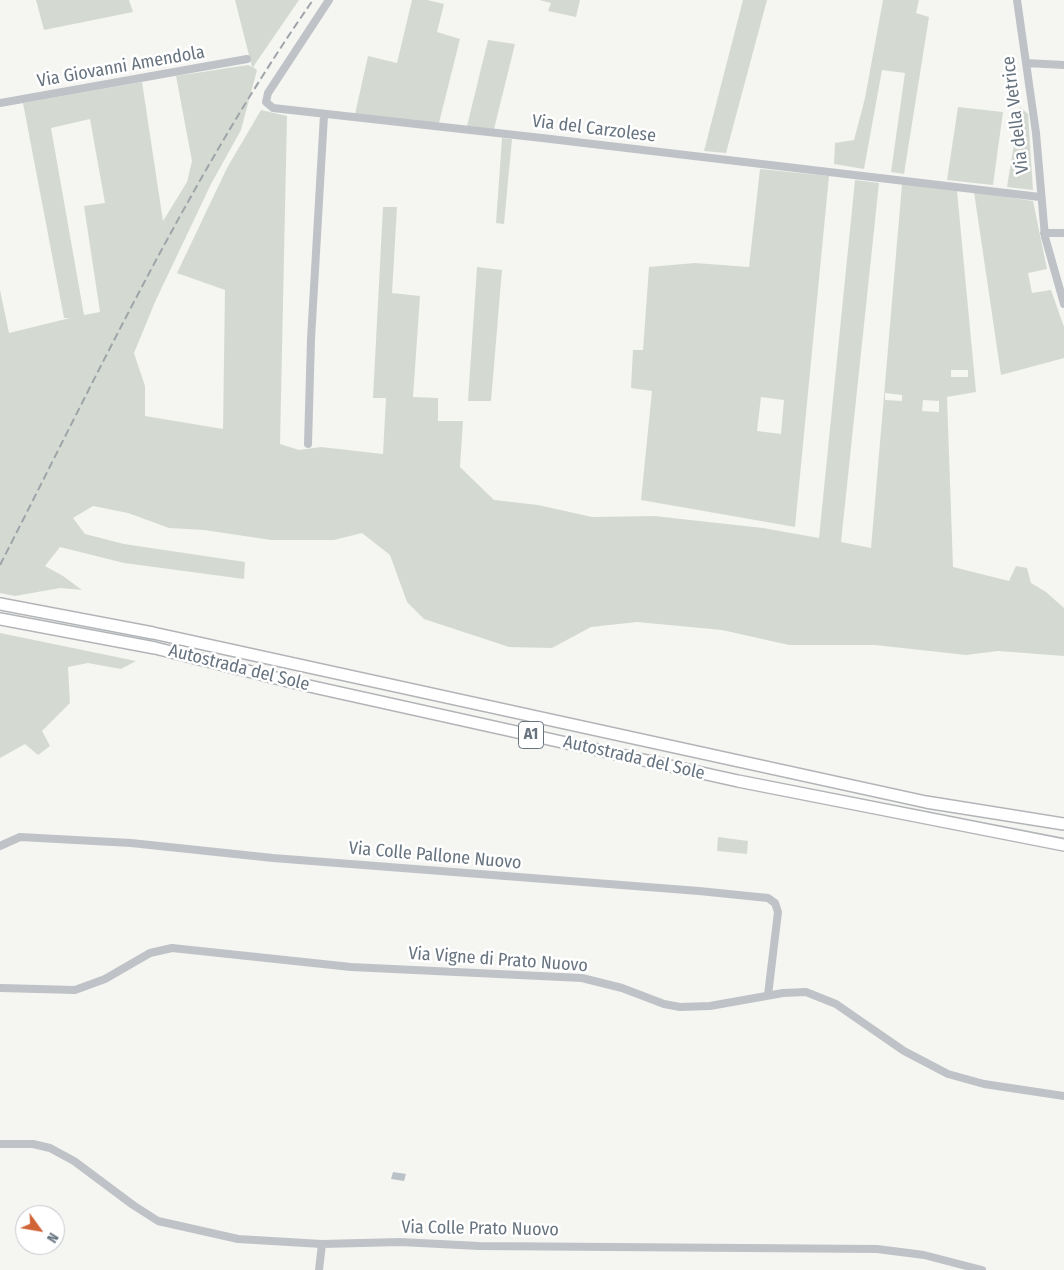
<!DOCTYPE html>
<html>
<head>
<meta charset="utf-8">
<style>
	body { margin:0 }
	#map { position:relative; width:1064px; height:1270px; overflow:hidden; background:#f5f5f2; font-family:"Fira Sans Condensed",sans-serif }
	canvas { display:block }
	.north { position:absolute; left:15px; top:1205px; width:50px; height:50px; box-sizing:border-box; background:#fff; border:1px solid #c2c7cc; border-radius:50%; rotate:122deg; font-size:14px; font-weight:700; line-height:20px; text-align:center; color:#677480 }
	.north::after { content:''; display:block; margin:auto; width:18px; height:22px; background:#d16337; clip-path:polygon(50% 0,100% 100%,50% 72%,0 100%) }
</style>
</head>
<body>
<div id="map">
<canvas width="1064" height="1270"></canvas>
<div class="north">N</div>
</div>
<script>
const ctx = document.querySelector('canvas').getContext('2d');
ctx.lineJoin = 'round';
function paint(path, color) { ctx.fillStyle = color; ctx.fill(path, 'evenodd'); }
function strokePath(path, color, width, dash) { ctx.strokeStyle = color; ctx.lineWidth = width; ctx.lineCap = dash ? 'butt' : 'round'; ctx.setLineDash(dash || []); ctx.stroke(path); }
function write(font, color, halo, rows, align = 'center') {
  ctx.font = font + ' "Fira Sans Condensed",sans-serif'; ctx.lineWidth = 5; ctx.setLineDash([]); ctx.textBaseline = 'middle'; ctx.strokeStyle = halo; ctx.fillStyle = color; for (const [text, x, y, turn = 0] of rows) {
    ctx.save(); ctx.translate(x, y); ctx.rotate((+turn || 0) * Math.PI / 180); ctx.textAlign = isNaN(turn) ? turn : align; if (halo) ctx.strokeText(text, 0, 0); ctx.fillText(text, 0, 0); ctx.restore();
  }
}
const green = new Path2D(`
	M36,0H129L133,12L44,30Z
	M235,0H299L253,67L257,70L241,130L211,184L155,302L134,353L145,386V416L223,429L225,290L177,273L227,168L261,110L287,116L280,444L299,450L321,447L383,454L386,398H373L383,207H397L392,293L420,296L413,397L438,398V421H463L460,467L494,500L538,505L592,517L654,516L763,528L819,538L855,180L879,183L841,542L871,548L902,184L957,191L976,392L947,397L953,567L1009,581L1016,566L1027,568L1031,583L1046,592L1064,608V656L998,651L966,655L875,645H789L722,630L637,622L591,627L552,648L509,647L424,619L407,602L390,555L362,533L334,540H271L204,530L169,528L128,513L93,506L73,518L85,534L124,544L245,562L244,579L124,563L60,547L45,566L63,576L82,590L60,588L15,596L0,593V290L9,333L70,318H64L23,103L142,82L163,221L187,182L192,161L176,76L248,65L252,67ZM90,119L105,203L84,206L100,312L84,315L51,128ZM951,370H968V377H951ZM885,393L902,395V401L885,400ZM923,400L939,401V412L922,411Z
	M412,0H427L444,4L437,32L460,39L439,123L355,114L368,56L397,63Z
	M539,0H580L576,17L548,11L551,3Z
	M743,0H767L726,153L704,151Z
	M883,0H919L916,13L929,17L904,174L891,172L905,73L882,70L864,169L834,164L835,143L854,140L865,98Z
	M488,40L515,44L494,129L467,126Z
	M958,107L1003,112L993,185L947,180Z
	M1020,107L1028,114L1033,190L1007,187Z
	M502,138L512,139L504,224L496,223Z
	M760,169L829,176L795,527L641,500L652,391L631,388L633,350H643L649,267L695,263L749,267ZM761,397L784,400L781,434L757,431Z
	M974,192L1033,201L1047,269L1028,273L1032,293L1051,290L1064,327V358L1001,375Z
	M477,267L502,270L491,401H468Z
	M0,633L136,661L121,669L88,663L68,667L70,703L42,731L50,746L38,755L25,744L0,758Z
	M718,837L748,841L747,854L717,851Z`);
const water = new Path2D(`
	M393,1172L406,1174L404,1181L391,1179Z`);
const minor = new Path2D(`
	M329,0L268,93L266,102L273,108L542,138L1040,197
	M1017,0L1036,133L1045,237L1064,304
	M1026,63L1064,65
	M0,103L247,59
	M1044,233H1064
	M308,444L311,339L324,115
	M0,846L20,837L131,843L273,858L699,891L768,898L775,903L778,912L768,995
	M0,988L75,990L105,979L150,953L172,948L351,967L582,978L622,988L664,1004L680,1007L710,1006L783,993L806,992L836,1004L904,1051L948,1074L984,1084L1064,1096
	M0,1144H33L50,1148L74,1161L133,1205L158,1221L238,1239L322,1244L400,1242L479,1246L877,1249L924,1255L982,1270
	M319,1270L322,1244`);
const highway = new Path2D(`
	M0,604L153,633L926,802L1064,824
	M0,619L155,648L300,684L738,781L1064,845`);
const rail = new Path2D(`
	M0,565C98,374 190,176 313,0`);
const shields = [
	[531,735,25]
];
const shieldNames = [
	["A1",531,735]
];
const streetNames = [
	["Via Giovanni Amendola",121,67,-10],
	["Via della Vetrice",1016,115,-97],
	["Via del Carzolese",594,129,7],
	["Autostrada del Sole",239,668,14],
	["Autostrada del Sole",634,758,13],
	["Via Colle Pallone Nuovo",435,856,5],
	["Via Vigne di Prato Nuovo",498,960,4],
	["Via Colle Prato Nuovo",480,1229,1]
];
paint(green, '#d4dad2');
paint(water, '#bac2c8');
strokePath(highway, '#b2b5b8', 14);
strokePath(minor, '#bfc2c6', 8);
strokePath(highway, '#fff', 11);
strokePath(rail, '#9fa4a9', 2, [8, 4]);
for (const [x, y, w] of shields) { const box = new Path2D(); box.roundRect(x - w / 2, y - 13.5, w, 27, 4); ctx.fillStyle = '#fff'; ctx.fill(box); strokePath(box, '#677480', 1); }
write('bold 16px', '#677480', null, shieldNames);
write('18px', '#677480', '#fff', streetNames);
</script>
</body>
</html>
